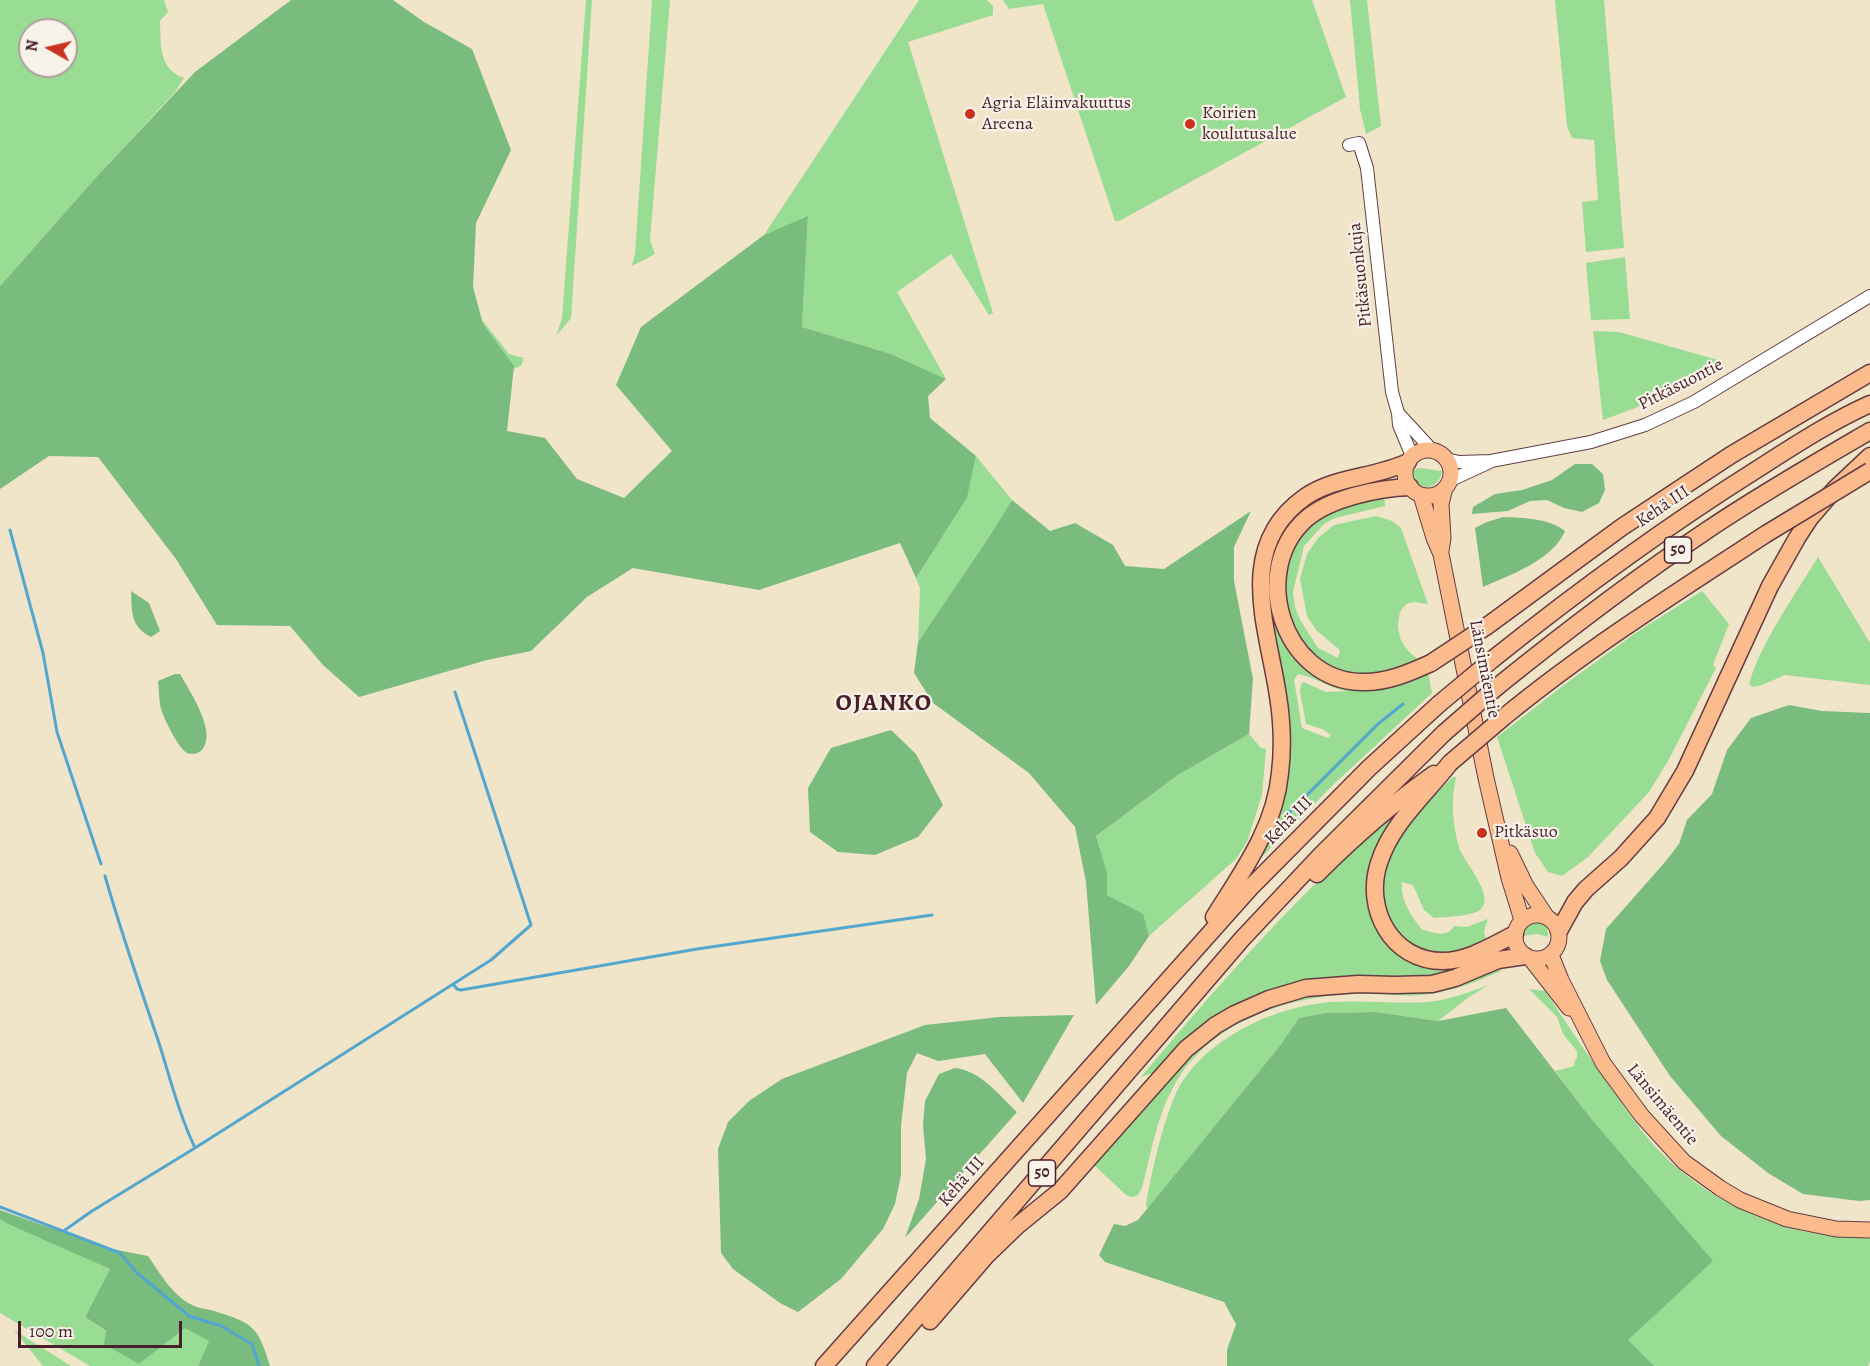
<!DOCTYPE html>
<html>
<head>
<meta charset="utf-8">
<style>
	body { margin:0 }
	#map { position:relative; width:1870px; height:1366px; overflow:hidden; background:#f0e4c9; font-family:Alegreya,serif }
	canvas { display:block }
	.north { position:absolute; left:18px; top:18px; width:60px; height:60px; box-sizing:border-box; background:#f7f3e8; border:2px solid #b29e9c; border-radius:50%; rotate:278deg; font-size:16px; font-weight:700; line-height:24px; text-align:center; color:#4a1f2b }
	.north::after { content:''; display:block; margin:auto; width:21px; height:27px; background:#c8321e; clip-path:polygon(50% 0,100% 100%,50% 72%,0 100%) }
	.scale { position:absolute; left:18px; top:1321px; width:164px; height:27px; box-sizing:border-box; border:3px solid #4a1f2b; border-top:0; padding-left:8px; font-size:18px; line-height:21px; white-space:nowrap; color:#4a1f2b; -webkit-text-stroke:4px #f7f3e8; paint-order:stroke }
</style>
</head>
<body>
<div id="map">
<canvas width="1870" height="1366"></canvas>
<div class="north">N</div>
<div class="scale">100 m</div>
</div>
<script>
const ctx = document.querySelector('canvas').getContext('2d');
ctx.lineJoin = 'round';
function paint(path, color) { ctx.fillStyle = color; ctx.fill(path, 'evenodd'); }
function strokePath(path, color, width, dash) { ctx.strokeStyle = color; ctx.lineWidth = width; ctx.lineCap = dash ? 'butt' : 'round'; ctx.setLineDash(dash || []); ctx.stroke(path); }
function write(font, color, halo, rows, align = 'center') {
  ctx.font = font + ' Alegreya,serif'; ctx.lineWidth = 4.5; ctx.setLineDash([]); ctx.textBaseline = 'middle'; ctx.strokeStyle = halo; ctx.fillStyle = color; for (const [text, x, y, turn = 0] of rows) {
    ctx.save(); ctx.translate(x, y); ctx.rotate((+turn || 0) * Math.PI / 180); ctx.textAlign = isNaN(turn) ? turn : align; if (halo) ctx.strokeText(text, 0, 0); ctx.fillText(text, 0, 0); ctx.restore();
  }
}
const green = new Path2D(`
	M0,0H164L168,12L160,21C161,44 158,69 184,78L175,92L100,173L0,286ZM30,30H66V66H30Z
	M586,0H592L571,318L556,336L562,318Z
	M652,0H670L650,240L655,254L632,266L635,254Z
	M919,0H987L993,6V15L908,42L993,313L989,315L951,254L897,292L946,379L891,354L802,327L808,217L764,235Z
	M1003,0H1312L1346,97L1119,221H1115L1043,4L1009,9Z
	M1350,0H1367L1381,126L1366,134L1360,109Z
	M1555,0H1604L1624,248L1586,252L1582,202L1598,200L1594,140L1572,138L1567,126Z
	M1625,257L1630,319L1591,320L1586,263Z
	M482,320L509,354L524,358L521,366L504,373L482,330Z
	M1593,331L1619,332L1725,362L1683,387L1635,408L1603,420Z
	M976,456L1012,500L989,537L918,642L920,588L916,578L967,498Z
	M1420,468L1442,471C1439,492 1414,493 1413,470Z
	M1368,480L1369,487L1292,526L1278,627L1345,683L1428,671L1432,693L1334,784L1258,861L1288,770L1290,736L1289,710L1265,596L1277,534L1312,497ZM1298,674C1315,677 1329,688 1346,691L1326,692L1304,682L1301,684L1300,692L1306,724L1322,729L1331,735L1328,738L1302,728L1294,680Z
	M1384,496L1385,506L1335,518L1324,524L1304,546L1293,592L1295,607L1300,620L1318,648L1338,658L1340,650L1316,630L1307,616L1300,579L1307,554L1318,538L1334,525L1376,516L1392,521L1401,528L1428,604C1421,603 1415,601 1409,603C1395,609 1397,632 1402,642C1406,650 1413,655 1419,660C1396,670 1369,679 1344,671C1301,659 1275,607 1287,565C1290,553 1296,543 1304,533C1308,529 1312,523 1316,520C1337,505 1360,501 1384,496Z
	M1818,557L1870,643V685L1785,675L1762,685L1753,687L1749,684C1761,642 1795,595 1818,557Z
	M1702,591L1729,624L1713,665L1716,668L1668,761L1649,792L1588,857L1562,876L1548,872L1535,853L1497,737L1564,685L1637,632Z
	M1249,734L1261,748L1266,749L1262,795L1247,842L1236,859L1149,936L1142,914L1107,895V872L1096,836L1178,775Z
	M1453,777H1456C1451,800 1452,824 1459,847C1463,862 1497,896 1480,910C1472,916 1445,917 1434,918L1424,910L1413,885L1402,882C1400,899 1411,917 1423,930C1435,933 1447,938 1454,926L1467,927L1488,919L1484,931L1486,940C1475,945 1463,951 1451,952C1417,955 1382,931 1382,895C1382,887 1381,876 1384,868C1399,830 1423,805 1453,777Z
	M1398,809L1401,813L1371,866L1397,950L1493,957L1436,977L1299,983L1156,1072L1141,1077C1192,1016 1244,956 1300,899C1331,867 1365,839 1398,809Z
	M1532,921C1542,921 1549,926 1548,937L1537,934L1521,936L1524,926Z
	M1499,966L1501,971C1476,982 1451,992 1423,995C1399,997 1374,992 1350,994C1285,997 1208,1024 1175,1084C1157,1115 1151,1154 1142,1188L1137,1196L1132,1197L1126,1195L1093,1164L1184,1060L1214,1035L1258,1011L1306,995Z
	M1489,985L1469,997L1438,1021L1376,1012L1326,1013L1299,1018L1279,1047L1147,1209L1146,1204C1152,1170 1161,1130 1174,1098C1198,1041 1274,1006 1332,1002C1363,1000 1396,1004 1428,1002C1448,1000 1470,992 1489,985Z
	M1529,989L1545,991C1568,1026 1591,1060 1615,1093C1626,1109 1637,1126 1650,1141C1685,1181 1734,1211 1784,1226C1811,1234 1842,1239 1870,1237V1361L1868,1366H1654L1628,1341L1593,1121L1555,1071L1574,1066L1575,1060L1577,1058V1051L1563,1034L1557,1017Z
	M0,1219L110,1269L85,1317L106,1332L139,1364L185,1327L209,1341L198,1366H90L0,1313Z
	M14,1330L71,1366H43Z`);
const forest = new Path2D(`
	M291,0H393L424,22L472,49L511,150L476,223L473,287L483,324L514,366L507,431L545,438L577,479L624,498L672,451L616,385L641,327L764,235L808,216L802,327L891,354L946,379L928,396L930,418L976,456L967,498L916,578L900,543L759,590L633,568L587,597L531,651L487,660L359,697L323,665L290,626L217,625L176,559L98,457L49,456L0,489V286L100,173L195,72Z
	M1575,464H1592L1603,474L1605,490L1599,503L1582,512L1564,508L1547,500L1530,501L1508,511L1472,514L1473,507L1495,494L1522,490L1552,480Z
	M1012,500L1050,531L1075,523L1113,545L1125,566L1164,569L1251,511L1234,547V581L1253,679L1249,734L1178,775L1096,836L1107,872V895L1143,914L1149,936L1129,966L1096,1005L1086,882L1075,827L1029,773L933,703L914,673L918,642L989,537Z
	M1503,517C1523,518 1549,518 1565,531C1553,560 1510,575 1483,587L1475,528L1487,522Z
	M131,591L149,603L160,631L151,637C130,626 132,612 131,591Z
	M175,674H180C189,690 219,734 201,751C197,754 191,755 187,753C179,749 164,719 161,709C159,701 159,690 158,681Z
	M1789,705L1822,711L1870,713V1200L1859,1201L1803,1194L1768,1173L1721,1136L1670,1076L1607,980L1600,961L1606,929L1665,862L1679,844L1687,820L1712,794L1727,750L1751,718Z
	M891,730L916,754L943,805L918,837L875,855L838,852L810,832L808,788L831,748Z
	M1506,1008L1593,1121L1713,1261L1628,1340L1654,1366H1227V1350L1236,1324L1224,1302L1105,1262L1099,1255L1114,1224L1125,1226L1138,1220L1279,1047L1299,1018L1326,1013L1376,1012L1438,1021Z
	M1074,1015L1023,1103L985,1054L938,1061L917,1053L907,1073L901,1126V1175L895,1204L883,1229L841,1279L798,1312L780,1303L733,1269L721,1253L718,1149L728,1122L749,1101L782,1079L925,1025L999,1017Z
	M955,1068C981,1071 999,1095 1017,1112L905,1238L919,1199L926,1159L923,1125L925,1101L939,1074Z
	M0,1210L107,1248L148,1256C160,1273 172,1295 192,1305C198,1308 207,1309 214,1311C254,1323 258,1327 270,1366H198L209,1341L185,1328L139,1364L104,1344L106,1331L85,1317L110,1269L6,1223L0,1219Z`);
const stream = new Path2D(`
	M10,530L43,653L57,732L101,864
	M1289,813L1378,724L1403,704
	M453,984L457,989L461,990L697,949L932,915
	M195,1148L491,960L531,925L455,692
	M0,1207L120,1253L136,1272L189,1316L221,1326L252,1344L259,1366
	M65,1230L92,1211L195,1148C179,1114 170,1078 159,1043C140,987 121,932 105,876`);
const minor = new Path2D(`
	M1349,145L1359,143L1367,168L1392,392L1398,413L1399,425L1412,456
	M1398,413L1433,451
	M1446,459L1459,462L1491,461L1591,442L1645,425L1694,402L1870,296
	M1449,481L1490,462`);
const major = new Path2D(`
	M1405 473a23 23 0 1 1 46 0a23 23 0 1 1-46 0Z
	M1421,495L1434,538L1441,554L1486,778L1509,878L1522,920
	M1441,551L1443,538L1441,504L1445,488
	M1510,853L1526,886L1546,916
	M1515 937a22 22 0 1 1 44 0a22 22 0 1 1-44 0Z
	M1551,955L1561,980L1603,1063L1642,1116L1684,1162L1720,1188L1740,1200L1787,1219L1836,1229L1870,1230
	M1530,958L1569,1008`);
const highway = new Path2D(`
	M1410,487C1379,488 1330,498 1306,519C1249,570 1282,680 1361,682C1386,683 1409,673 1431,663
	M1487,626L1622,527L1731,455L1870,373
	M1493,659C1578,591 1664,528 1756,470C1792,447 1830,422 1870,404
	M1498,686C1565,632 1634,579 1706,531C1759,495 1815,463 1870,431
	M1504,717C1587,649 1677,592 1766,534
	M1450,763C1425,795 1391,824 1379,863C1364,908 1391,961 1443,961C1468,961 1493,945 1515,934
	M1317,874C1353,838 1393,803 1434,774
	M1214,917C1242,872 1275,828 1280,773C1283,748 1282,721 1278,696C1268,628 1234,547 1305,497C1335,476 1375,478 1408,462
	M1559,931L1575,902L1586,889L1621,858L1657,818L1685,771L1770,586L1797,538L1810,518L1835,489L1870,456
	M930,1321L986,1256L1017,1226L1060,1191L1186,1049L1216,1025L1235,1014L1269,999L1306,988L1358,984L1395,985L1432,984L1455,978L1498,960L1525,956
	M824,1366L1252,886L1369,768L1439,704
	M875,1366L1242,939L1320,856L1444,733`);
const highwayBridge = new Path2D(`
	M1766,534L1870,471
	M1431,663L1487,626
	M1439,704L1493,659
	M1444,733L1498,686
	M1450,763L1504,717`);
const markers = [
	[970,114,6,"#c8321e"],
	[1190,124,6,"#c8321e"],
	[1482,833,6,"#c8321e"]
];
const shields = [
	[1678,550,27],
	[1042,1173,27]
];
const shieldNames = [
	["50",1678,550],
	["50",1042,1173]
];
const poiNames = [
	["Agria Eläinvakuutus",982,104],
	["Areena",982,125],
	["Koirien",1202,114],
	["koulutusalue",1202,135],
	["Pitkäsuo",1494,833]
];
const streetNames = [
	["Pitkäsuonkuja",1361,275,-96],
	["Pitkäsuontie",1681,385,-27],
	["Kehä III",1663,507,-34],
	["Länsimäentie",1484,669,79],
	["Kehä III",1289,821,-46],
	["Länsimäentie",1662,1105,50],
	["Kehä III",962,1182,-49]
];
const districtNames = [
	["OJANKO",884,704]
];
paint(green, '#99dc94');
paint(forest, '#7abc7e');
strokePath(stream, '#53a7ce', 3);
strokePath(minor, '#633d43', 14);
strokePath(major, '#633d43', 17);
strokePath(highway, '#633d43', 19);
strokePath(minor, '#fff', 12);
strokePath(major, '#fbbb8d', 15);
strokePath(highway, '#fbbb8d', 16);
strokePath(highwayBridge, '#633d43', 19, []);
strokePath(highwayBridge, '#fbbb8d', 16);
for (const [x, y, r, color] of markers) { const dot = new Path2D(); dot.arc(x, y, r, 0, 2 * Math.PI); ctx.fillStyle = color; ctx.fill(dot); strokePath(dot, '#f7f3e8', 2); }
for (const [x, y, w] of shields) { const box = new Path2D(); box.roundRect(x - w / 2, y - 13, w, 26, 4.5); ctx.fillStyle = '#f7f3e8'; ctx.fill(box); strokePath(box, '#4a1f2b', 1.5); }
write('bold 16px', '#4a1f2b', null, shieldNames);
write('18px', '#4a1f2b', '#f7f3e8', poiNames, 'left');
write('18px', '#4a1f2b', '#f7f3e8', streetNames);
ctx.letterSpacing = '1.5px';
write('bold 24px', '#4a1f2b', '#f7f3e8', districtNames);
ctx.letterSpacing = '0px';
</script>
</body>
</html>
